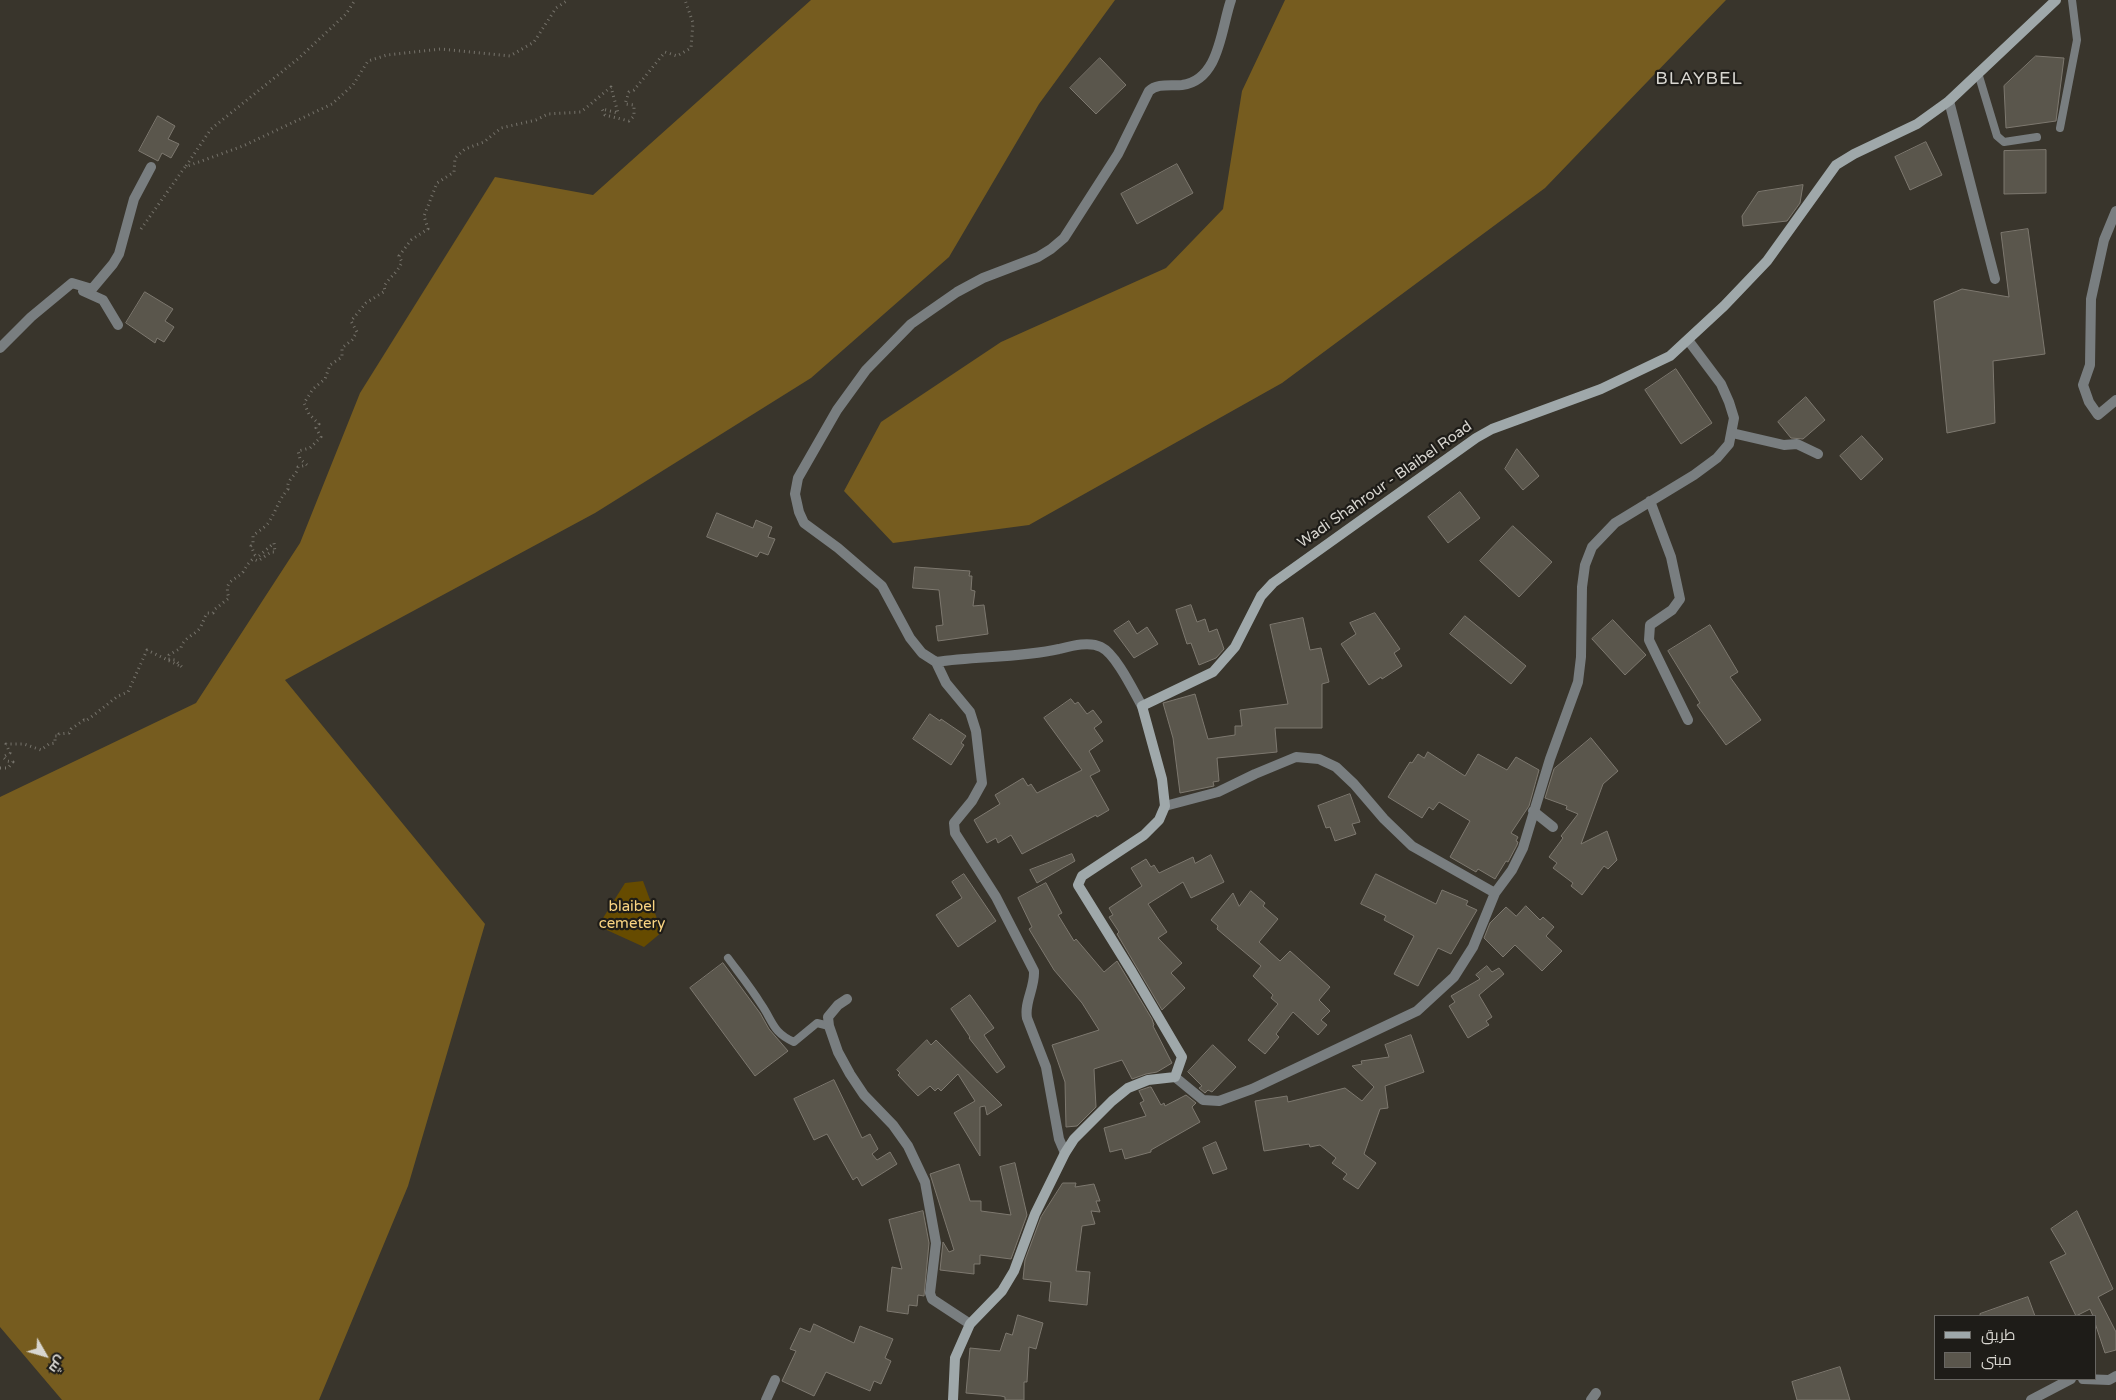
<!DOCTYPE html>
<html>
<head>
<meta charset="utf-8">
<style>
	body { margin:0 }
	#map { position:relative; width:2116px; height:1400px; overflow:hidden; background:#39352c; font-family:"Varela Round",Cairo,sans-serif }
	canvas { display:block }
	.legend { position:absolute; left:1934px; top:1315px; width:162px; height:65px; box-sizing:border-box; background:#1e1c18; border:1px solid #686662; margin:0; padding:6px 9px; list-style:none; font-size:15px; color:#d8d6d0 }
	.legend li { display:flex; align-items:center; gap:10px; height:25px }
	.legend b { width:25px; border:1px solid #686662 }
	.north { position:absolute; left:20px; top:1330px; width:50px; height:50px; -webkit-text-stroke:4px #1e1c18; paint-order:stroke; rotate:128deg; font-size:14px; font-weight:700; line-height:20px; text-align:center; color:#d8d6d0 }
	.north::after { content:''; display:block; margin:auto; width:18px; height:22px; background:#d8d6d0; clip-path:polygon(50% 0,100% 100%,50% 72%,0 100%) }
</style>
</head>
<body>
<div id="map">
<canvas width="2116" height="1400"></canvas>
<ul class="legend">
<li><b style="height:6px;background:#9fa8aa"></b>طريق</li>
<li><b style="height:14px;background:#5a564c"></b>مبنى</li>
</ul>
<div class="north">ش</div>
</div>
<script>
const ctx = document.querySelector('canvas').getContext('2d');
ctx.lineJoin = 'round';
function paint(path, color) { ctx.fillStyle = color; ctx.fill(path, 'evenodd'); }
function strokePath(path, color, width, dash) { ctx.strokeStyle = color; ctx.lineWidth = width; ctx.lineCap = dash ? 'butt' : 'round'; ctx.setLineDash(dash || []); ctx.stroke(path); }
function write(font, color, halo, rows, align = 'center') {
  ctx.font = font + ' "Varela Round",sans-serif'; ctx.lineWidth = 4.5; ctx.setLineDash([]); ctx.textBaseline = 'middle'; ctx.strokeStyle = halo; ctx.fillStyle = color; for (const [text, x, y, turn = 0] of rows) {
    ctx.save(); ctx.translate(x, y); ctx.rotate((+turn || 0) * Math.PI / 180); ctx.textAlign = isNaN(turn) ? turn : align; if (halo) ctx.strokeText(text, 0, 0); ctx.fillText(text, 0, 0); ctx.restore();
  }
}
const green = new Path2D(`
	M643,881L662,932L644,947L598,926L625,883Z`);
const forest = new Path2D(`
	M811,0H1115L1039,104L949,257L811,378L595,513L285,680L485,924L408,1186L319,1400H62L0,1327V797L196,703L300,543L360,393L495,177L593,195Z
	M1285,0H1726L1545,188L1282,383L1029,525L893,543L844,491L881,422L1001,342L1166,268L1223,209L1242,91Z`);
const building = new Path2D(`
	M2036,56L2064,58L2056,121L2006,128L2004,86Z
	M1100,58L1126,85L1096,114L1070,88Z
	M158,116L175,126L168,139L179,144L171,158L162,153L158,161L139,151Z
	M1926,142L1942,175L1910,190L1895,157Z
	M2046,150V193L2004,194V151Z
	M1177,164L1193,193L1137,224L1121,194Z
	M1803,185L1800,203L1787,221L1743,226L1742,216L1758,192Z
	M2028,229L2045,354L1993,361L1995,423L1947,433L1934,301L1962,289L2009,297L2001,233Z
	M145,292L173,309L165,321L174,327L164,342L157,338L155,343L126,323Z
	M1676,369L1712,423L1681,444L1645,390Z
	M1806,397L1825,420L1803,439L1791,438L1778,422Z
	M1862,436L1883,459L1861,480L1840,456Z
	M1517,449L1539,476L1523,490L1505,469Z
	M1460,492L1480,518L1448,543L1428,517Z
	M717,513L753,528L756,520L772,527L768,537L775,539L768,555L760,552L757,557L707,537Z
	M1513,526L1552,562L1519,597L1480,561Z
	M915,567L970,571L969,576H972L971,590L975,591L973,606L984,605L988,634L938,641L936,626L943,625L939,590L913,588Z
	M1191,605L1197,622L1205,619L1209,632L1217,629L1224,649L1216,658L1199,665L1191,643L1187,644L1176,610Z
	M1375,613L1400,649L1394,653L1402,666L1382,679L1381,677L1369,685L1341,644L1356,634L1350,623Z
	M1465,616L1526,666L1511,684L1450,634Z
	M1303,618L1310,650L1321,648L1329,682L1322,684V728H1275L1277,752L1217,758L1219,781L1213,782L1214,786L1180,793L1173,738L1163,703L1195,694L1208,739L1235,735V726H1242L1240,710L1288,704L1270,625Z
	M1613,620L1646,655L1625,675L1592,639Z
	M1129,621L1137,634L1147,627L1158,644L1134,658L1114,631Z
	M1710,625L1738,672L1730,677L1761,720L1726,745L1697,705L1700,703L1668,651Z
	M1071,699L1075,704L1078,702L1087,714L1093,710L1102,722L1094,728L1103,741L1089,751L1100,771L1090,776L1109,810L1097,817L1096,815L1022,854L1011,835L998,843L996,838L987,843L974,820L1000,804L995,795L1023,778L1028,786L1031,784L1037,793L1082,770L1044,718Z
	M930,714L940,721L941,719L966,736L961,743L964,745L951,765L913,739Z
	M1591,738L1618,771L1603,784L1581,844L1607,831L1617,860L1608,869L1604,866L1582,895L1571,886L1573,883L1553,868L1557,863L1549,857L1563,838L1561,836L1578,814L1566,809L1567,806L1545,798L1554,769Z
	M1428,752L1465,776L1478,754L1507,770L1516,757L1539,770L1529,806L1511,833L1518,837L1516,841L1518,842L1517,845L1508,862L1506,861L1495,879L1478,869L1476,872L1450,857L1470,821L1439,802L1433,810L1429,807L1422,818L1388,797L1410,762L1412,763L1418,754L1424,758Z
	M1350,794L1360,822L1352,824L1356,834L1335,841L1330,827L1326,828L1318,806Z
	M1072,854L1075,861L1037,883L1030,870Z
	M1211,855L1224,882L1191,898L1183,882L1148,904L1167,932L1158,938L1182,963L1171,973L1185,988L1162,1010L1117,934L1119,932L1109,917L1113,915L1109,908L1142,886L1131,868L1146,859L1151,867L1154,865L1159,873L1193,857L1195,863Z
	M964,874L996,921L958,947L936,915L962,898L952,882Z
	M1376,874L1436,904L1442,890L1468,901L1466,905L1477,910L1451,954L1438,948L1418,986L1394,974L1414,936L1384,920L1386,916L1361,904Z
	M1046,883L1062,913L1058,915L1074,941L1076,939L1104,972L1117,961L1152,1019L1154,1025L1153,1026L1172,1063L1157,1072L1146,1074L1132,1079L1122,1060L1094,1069L1096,1107L1077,1126L1066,1127L1065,1082L1052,1045L1099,1030L1082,1003L1054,970L1029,929L1032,927L1018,898Z
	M1251,891L1265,903L1263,906L1278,919L1259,942L1280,961L1290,951L1330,987L1319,1000L1330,1011L1321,1020L1327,1025L1318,1035L1293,1012L1276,1034L1279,1037L1265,1054L1248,1040L1278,1004L1271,998L1273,995L1253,976L1261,966L1217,929L1218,926L1211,920L1233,893L1239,906Z
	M1526,906L1540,920L1543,917L1554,927L1546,936L1562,951L1542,971L1515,945L1503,957L1484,938L1490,923L1506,907L1516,916Z
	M723,963L760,1013L769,1029L788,1051L755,1076L690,988Z
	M1487,966L1492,972L1499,968L1504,974L1479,995L1492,1017L1486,1021L1489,1025L1468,1038L1449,1006L1455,1002L1451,996L1480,979L1476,975Z
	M970,995L994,1028L984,1035L1005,1067L997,1073L969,1038L970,1037L951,1009Z
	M1411,1035L1424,1072L1385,1086L1388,1108L1380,1109L1364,1154L1376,1163L1358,1189L1343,1179L1347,1174L1332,1163L1336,1158L1320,1145L1310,1147L1309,1144L1264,1151L1255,1101L1287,1096L1288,1102L1345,1088L1362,1101L1374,1087L1352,1066L1362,1064L1361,1061L1389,1057L1385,1045Z
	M927,1040L931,1045L936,1040L1002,1105L987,1115L985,1106L980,1107V1156L954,1113L975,1101L958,1074L941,1091L938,1088L935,1091L930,1086L918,1096L898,1075L900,1073L897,1070Z
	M1213,1045L1236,1067L1212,1092L1208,1090L1205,1093L1199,1088L1202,1086L1188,1072Z
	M834,1080L862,1138L870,1134L878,1149L872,1154L877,1160L890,1152L897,1164L862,1186L857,1177L853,1180L827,1134L814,1140L794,1099Z
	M1150,1087H1151L1161,1105L1164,1103L1165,1106L1186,1095L1196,1103L1192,1107L1200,1122L1151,1150V1152L1125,1159L1122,1149L1110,1152L1104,1128L1146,1116L1140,1103L1144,1101L1139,1091Z
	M1216,1142L1227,1169L1213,1174L1203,1148Z
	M1015,1163L1027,1215L1011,1259L980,1255V1264H974V1274L940,1270L943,1242L949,1252L954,1250L930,1174L959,1164L970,1201H981V1211L1011,1215L1000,1167Z
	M1063,1183H1076L1075,1187L1094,1184L1100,1201H1096L1100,1212L1091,1211L1095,1224L1082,1226L1076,1271L1090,1272L1087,1305L1049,1301L1051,1282L1023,1279L1025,1260L1041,1217Z
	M923,1211L929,1243L924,1296L918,1295L917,1306L909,1305L908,1314L887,1311L892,1267L902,1269L889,1220Z
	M2077,1211L2113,1289L2098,1297L2116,1332V1350L2105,1353L2095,1323V1316H2093L2090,1309L2076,1316L2050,1262L2066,1254L2051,1229Z
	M2028,1297L2035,1316H1980V1314Z
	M1018,1315L1043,1323L1036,1349L1029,1347L1027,1382H1024V1400H1005V1397L1001,1396L966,1393L970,1348L1000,1351L1006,1333L1012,1335Z
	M814,1324L854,1343L860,1326L893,1339L885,1358L891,1361L881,1384L874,1381L870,1391L826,1372L814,1396L782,1381L796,1351L790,1349L800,1328L810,1332Z
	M1840,1367L1850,1400H1797L1792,1382Z`);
const path = new Path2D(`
	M186,166L211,129L299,58L346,14L355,0
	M141,229L185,167L243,146L332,104L353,85L368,61L387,55L441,49L510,56L534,42L556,8L568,0
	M0,768H8L13,762L7,761L3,757L10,753L6,744H24L41,750L49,744L55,743V736H59V734L69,733L71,729L84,720L86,721L118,696L128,692L147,650L182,667L175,660L168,659L169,655L181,648C183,638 195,635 200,628C203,623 204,618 207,613H213L215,609L229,598C223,580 235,581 243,572C246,567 248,563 253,559L258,561L271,552H275L274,543L259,556L255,555L251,546L253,545V536C258,531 265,528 269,522C277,509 278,501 288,489C286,479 297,476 298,467L307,465L300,459L298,451L310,448L321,437L316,428L319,424L309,414L304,403L313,389L325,379L330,365L342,357V348L352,340L357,332L351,321L366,303L385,291L384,286C391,276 397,273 402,262L399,256L411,240L428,229L424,216L437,183L454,172L455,158L465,149L484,142L501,128L536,120L548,114L581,112L611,87L618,113L602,109L605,115L629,121L634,116V105L625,104L629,92L634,90L665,52L677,56L691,48L693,23L685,0`);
const lane = new Path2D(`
	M1978,73L1997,136L2004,142L2037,137
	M2060,128L2077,40L2072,0
	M728,958C739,973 751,988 761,1004C773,1021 772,1032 794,1042L817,1023L829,1026`);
const street = new Path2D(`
	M1949,101L1995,279
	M2116,211L2104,240L2091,299L2090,365L2083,385L2089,402L2098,415L2116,400
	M83,291L103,300L118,325
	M0,348L31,317L72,283L92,289L113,264L119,254L134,199L151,167
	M1732,433L1784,445L1797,444L1818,454
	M1650,501L1671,557L1680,599L1672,610L1650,625L1649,640L1688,720
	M936,662L946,683L970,712L976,731L982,783L972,801L954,823L955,833L996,897L1034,971C1035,988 1024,1002 1027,1018L1046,1067L1059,1139L1065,1153
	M1142,706C1134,692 1116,654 1101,647C1089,641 1071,646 1059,649C1019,658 977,656 936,662L922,653L910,638L882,586L838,548L804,523L799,512L795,494L798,478L837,410L866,370L911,324L957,292L983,278L1038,257L1051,249L1064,238L1118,154L1149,91C1157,83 1171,86 1182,85C1220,80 1221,28 1231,0
	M1165,806L1218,792L1255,774L1296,757L1319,759L1336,767L1354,784L1384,819L1412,846L1495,893
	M1533,811L1553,827
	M847,999L838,1005L828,1017L829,1026L838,1052L850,1074L864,1095L893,1125L908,1146L925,1182L936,1243L930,1293L932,1299L970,1324
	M1175,1077L1203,1100L1219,1101L1252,1089L1417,1011L1454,977L1473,947L1495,893L1512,870L1523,848L1550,759L1578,682L1581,657L1582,587L1585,565L1592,547L1615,523L1694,475L1717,458L1729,444L1734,418L1729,402L1721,384L1688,340
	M2083,1379L2109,1380L2116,1376
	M766,1400L775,1380
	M1591,1400L1596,1393
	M2031,1400L2071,1379`);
const secondary = new Path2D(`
	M953,1400L955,1358L970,1324L1002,1291L1014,1271L1035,1214L1065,1153L1074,1139L1112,1101L1128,1088L1148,1080L1175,1077L1182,1057L1132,972L1078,885L1082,876L1144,835L1159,820L1165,806L1162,779L1142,706L1213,672L1235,647L1261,596L1273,583L1476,438L1492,429L1601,389L1670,356L1724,306L1767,261L1836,165L1854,154L1917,124L1949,101L2056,0`);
const streetNames = [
	["Wadi Shahrour - Blaibel Road",1385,485,-35]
];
const parkNames = [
	["blaibel",632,907],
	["cemetery",632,924]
];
const quarterNames = [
	["BLAYBEL",1699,79]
];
paint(green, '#664b00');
paint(forest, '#765c1f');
paint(building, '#5a564c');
strokePath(building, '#7d786f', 1);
strokePath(path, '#76736b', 3, [1, 4]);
strokePath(lane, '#797e80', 8);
strokePath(street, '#797e80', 10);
strokePath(secondary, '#9fa8aa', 10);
write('15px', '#d8d6d0', '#1e1c18', streetNames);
write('15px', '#f9d381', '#1e1c18', parkNames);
ctx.letterSpacing = '1px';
write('18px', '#d8d6d0', '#1e1c18', quarterNames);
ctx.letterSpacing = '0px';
</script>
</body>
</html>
